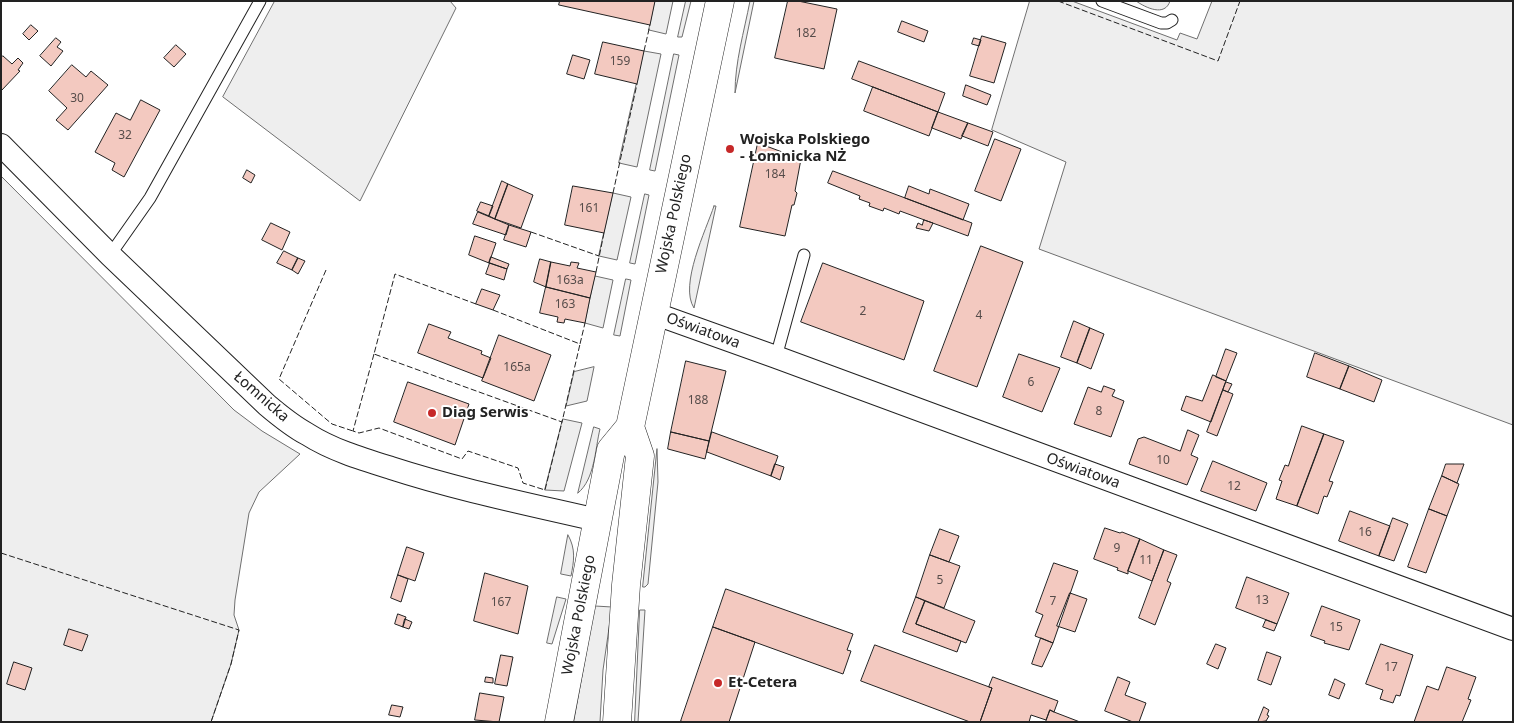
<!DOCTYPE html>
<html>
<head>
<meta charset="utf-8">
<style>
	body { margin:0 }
	#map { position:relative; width:1514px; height:723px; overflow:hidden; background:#fff; font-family:"Noto Sans",sans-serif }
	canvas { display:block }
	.frame { position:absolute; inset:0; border:2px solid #222; pointer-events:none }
</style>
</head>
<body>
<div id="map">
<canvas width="1514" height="723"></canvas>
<div class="frame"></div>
</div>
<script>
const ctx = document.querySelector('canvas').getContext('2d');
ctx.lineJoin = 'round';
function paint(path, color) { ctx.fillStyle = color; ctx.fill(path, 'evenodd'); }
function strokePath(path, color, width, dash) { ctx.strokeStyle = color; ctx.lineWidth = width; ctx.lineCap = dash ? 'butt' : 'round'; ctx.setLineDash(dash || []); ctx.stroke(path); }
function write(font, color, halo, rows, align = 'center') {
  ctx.font = font + ' "Noto Sans",sans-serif'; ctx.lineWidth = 4; ctx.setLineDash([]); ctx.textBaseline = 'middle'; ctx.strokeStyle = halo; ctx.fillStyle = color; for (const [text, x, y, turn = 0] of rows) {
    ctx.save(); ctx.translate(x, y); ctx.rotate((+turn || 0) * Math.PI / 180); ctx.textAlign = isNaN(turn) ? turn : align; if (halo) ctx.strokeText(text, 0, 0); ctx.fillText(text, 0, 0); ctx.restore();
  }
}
const green = new Path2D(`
	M275,1H450L456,8L360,201L223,97Z
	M655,1H673L666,34L649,30Z
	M686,1H691L682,37H678Z
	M750,1H754L735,93C735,62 744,32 750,1Z
	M1030,1H1072L1177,40L1180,33L1197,39L1212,1H1513V425L1039,249L1066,162L992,130Z
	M1136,1H1170C1165,17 1146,8 1136,1Z
	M644,51L661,54L637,167L619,163Z
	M674,54L679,55L655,171L650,170Z
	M1,176L234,410L262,431L300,454L259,492L249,513L235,600L234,615L239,630L231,664L211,722H1Z
	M613,193L631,197L617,260L599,256Z
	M645,194L649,195L635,264L630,263Z
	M714,206H716L694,308C679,285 706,230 714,206Z
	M595,276L613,280L603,328L585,323Z
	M626,279L631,280L620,336L614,335Z
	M563,419L582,423L564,491L545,490Z
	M594,427L600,429C595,449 595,479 578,493Z
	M657,449L658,482L648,584L645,587H643Z
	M568,535C576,549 574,561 571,576L561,574Z
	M557,597L566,599L552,644L547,643Z
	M595,606L612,607L603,670L600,722H574Z
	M640,610H645L638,722H635Z`);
const parking = new Path2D(`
	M594,367L587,401L566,406L574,372Z`);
const building = new Path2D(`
	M560,1H655L650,25L559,5Z
	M788,1H798L837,9L824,69L775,58Z
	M902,21L928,31L924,42L898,32Z
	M31,25L38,31L29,40L23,34Z
	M982,36L1006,43L994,83L970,76Z
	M56,38L61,42L57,47L63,51L51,66L40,56Z
	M974,38L981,40L979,46L972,44Z
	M603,42L644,51L637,84L595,74Z
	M176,45L186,54L174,67L164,58Z
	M573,55L590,60L584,79L567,74Z
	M3,56L12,64L18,58L23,63L18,70L20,71L1,91V58Z
	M859,61L945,93L938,112L852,79Z
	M72,65L86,77L91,71L108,85L68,130L56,120L67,108L49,91Z
	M966,85L991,95L987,105L963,96Z
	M873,87L938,112L929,136L864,111Z
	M141,100L160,110L124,177L112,170L115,163L95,152L116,113L130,120Z
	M938,112L968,123L961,139L932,128Z
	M968,123L993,132L988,146L962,136Z
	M995,139L1021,149L1001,201L975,191Z
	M758,143L801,159L795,191L797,193L794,205H792L785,236L740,227Z
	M247,170L255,175L251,183L243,178Z
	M833,171L972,223L968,236L900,211L899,214L884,208L883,211L869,206L870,203L859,199L860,196L828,183Z
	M502,181L508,184L495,219L489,216Z
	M508,184L533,195L521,228L495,219Z
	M573,186L613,193L604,233L565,225Z
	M909,186L929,194L930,189L969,204L963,220L905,198Z
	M481,202L493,206L489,216L477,211Z
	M478,212L509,225L506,235L473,224Z
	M924,220L933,223L929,231L916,228L918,223L922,225Z
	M271,223L290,232L282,250L262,240Z
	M509,225L531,232L526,247L504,240Z
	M475,236L496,243L489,263L469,255Z
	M981,246L1023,262L977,387L934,371Z
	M284,251L298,258L292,270L277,263Z
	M491,257L509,264L507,269L489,263Z
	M298,258L305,261L298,274L292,270Z
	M540,259L551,262L546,287L534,282Z
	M551,262L570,266L571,262L579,263L577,268L596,272L590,298L546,287Z
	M490,263L507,269L504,280L486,274Z
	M823,263L924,301L904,360L801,322Z
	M546,287L590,298L585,323L565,319L564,323L557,322L558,317L540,313Z
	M482,289L500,295L493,310L476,304Z
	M1074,321L1090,328L1077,363L1061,357Z
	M429,324L451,332L448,338L482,351L481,354L491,358L483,378L418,353Z
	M1090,328L1104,334L1091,369L1077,363Z
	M499,335L551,355L534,401L482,381Z
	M1226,349L1237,353L1226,381L1216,377Z
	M1315,353L1349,366L1340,389L1307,377Z
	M1019,354L1060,368L1042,412L1003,397Z
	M686,361L726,371L709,441L671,432Z
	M1349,366L1382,380L1374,402L1340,389Z
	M1213,375L1226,381L1211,422L1181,410L1186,396L1202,401Z
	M408,382L469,404L455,445L394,422Z
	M1226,382L1232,384L1228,392L1223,390Z
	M1104,386L1115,390L1112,396L1124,401L1111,437L1074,424L1088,387L1101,392Z
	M1223,390L1233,394L1217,436L1207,432Z
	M1302,426L1324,434L1297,506L1276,499L1282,481L1279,480L1285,465L1288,466Z
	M1188,430L1199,435L1191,455L1198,458L1187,485L1129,464L1138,439L1144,437L1180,451Z
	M671,432L709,441L705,459L668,449Z
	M712,432L778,456L771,476L707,452Z
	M1324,434L1344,441L1329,481L1333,482L1327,497L1324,496L1318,514L1297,506Z
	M1213,461L1267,483L1256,511L1201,491Z
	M775,464L784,467L780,480L771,476Z
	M1446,464H1464L1457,483L1442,476Z
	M1442,476L1459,484L1447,516L1429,509Z
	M1429,509L1447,516L1426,573L1408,567Z
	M1350,511L1390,526L1379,556L1339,541Z
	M1393,518L1408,524L1394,561L1379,556Z
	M1105,528L1120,533L1122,532L1140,539L1128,571V574L1117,570L1118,568L1094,559Z
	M940,529L959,536L949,562L930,555Z
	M1140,539L1164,550L1152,581L1128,571Z
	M407,547L424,553L415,581L398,575Z
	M1164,550L1177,555L1167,581L1171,583L1155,625L1139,618Z
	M930,555L960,566L944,608L916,597Z
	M1054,563L1078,571L1053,643L1035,636L1043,615L1036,612Z
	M485,573L528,586L518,634L474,621Z
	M398,575L408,579L401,602L391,598Z
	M1247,577L1289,593L1277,624L1236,608Z
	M726,589L853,634L847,650L851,651L843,674L713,627Z
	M1070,593L1087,599L1075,632L1057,626Z
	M916,597L925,601L916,624L961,641L957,652L903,632Z
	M925,601L975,621L966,643L916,624Z
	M1322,606L1360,620L1349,650L1324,643L1325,641L1311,636Z
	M398,614L406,617L403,627L395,624Z
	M405,619L412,622L409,629L403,627Z
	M1266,620L1277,624L1274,631L1263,627Z
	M713,627L755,642L729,722H684L681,721Z
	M69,629L88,635L82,651L64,645Z
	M1041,638L1053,643L1042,667L1032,664Z
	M1216,644L1226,648L1218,669L1207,664Z
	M1381,644L1413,655L1400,696L1396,695L1393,703L1380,699L1383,690L1366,684Z
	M875,645L992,688L980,722H970L861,681Z
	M1267,652L1281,657L1271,685L1258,680Z
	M501,655L513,657L507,686L495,684Z
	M14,662L32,668L25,690L7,684Z
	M1447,667L1476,677L1468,699L1471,700L1462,722H1414L1427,686L1438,690Z
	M486,677L493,678V683L485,682Z
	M993,677L1058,701L1054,712L1050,710L1046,720L1031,715L1029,722H980L992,688L989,687Z
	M1118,677L1130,682L1125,695L1146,703L1139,722H1133L1105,711Z
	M1335,679L1345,684L1339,699L1329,695Z
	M480,693L504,697L499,722L475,720Z
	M392,705L403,707L400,717L389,715Z
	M1264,707L1269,710L1267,715L1269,716L1266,721L1258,722Z
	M1050,710L1054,712L1080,722H1046Z`);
const service = new Path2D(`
	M1102,1L1161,23H1167L1172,20
	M110,255L150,198L260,1
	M776,357L804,255`);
const minor = new Path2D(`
	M1,145L110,255L267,405C280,416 292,426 307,434C332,450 362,459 391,468C459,490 528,504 597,520
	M653,313L776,357L1513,629`);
const primary = new Path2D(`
	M559,722L611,450L630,427L720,1
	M617,722L626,585L640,456L630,427`);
const fence = new Path2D(`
	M1058,1L1218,61L1240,1
	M644,51L650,25
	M613,193L637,84
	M531,232L599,256
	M326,270L279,379L326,419L332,424L353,431
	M596,272L604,233
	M476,304L395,274L374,354L562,422L580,344
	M493,310L580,344L585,323
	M374,354L353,431L359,433L379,428L462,459L468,451L518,468L523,483L545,490L562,422
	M1,553L239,630L231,664L211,722`);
const markers = [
	[730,149,5,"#c62828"],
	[432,413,5,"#c62828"],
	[718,683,5,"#c62828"]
];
const numberNames = [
	["182",806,34],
	["159",620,62],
	["30",77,99],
	["32",125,136],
	["184",775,175],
	["161",589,209],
	["163a",570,281],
	["163",565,305],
	["2",863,312],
	["4",979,316],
	["165a",517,368],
	["6",1031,383],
	["188",698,401],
	["8",1099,412],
	["10",1163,461],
	["12",1234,487],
	["16",1365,533],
	["9",1117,549],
	["11",1146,561],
	["5",940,581],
	["13",1262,601],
	["7",1053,602],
	["167",501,603],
	["15",1336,628],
	["17",1391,668]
];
const poiNames = [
	["Wojska Polskiego",740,140],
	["- Łomnicka NŻ",740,157],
	["Diag Serwis",442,413],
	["Et-Cetera",728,683]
];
const streetNames = [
	["Wojska Polskiego",674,214,-78],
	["Oświatowa",703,331,20],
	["Łomnicka",261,397,41],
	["Oświatowa",1083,471,20],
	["Wojska Polskiego",579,615,-79]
];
paint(green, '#eee');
strokePath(green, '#6f6f6f', 1);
paint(parking, '#ededed');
strokePath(parking, '#6f6f6f', 1);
paint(building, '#f3c9c0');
strokePath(building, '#222', 1);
strokePath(service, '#222', 13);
strokePath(minor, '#222', 24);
strokePath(primary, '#222', 29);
strokePath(service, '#fff', 11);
strokePath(minor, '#fff', 22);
strokePath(primary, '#fff', 28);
strokePath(fence, '#222', 1, [6, 2.5]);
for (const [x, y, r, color] of markers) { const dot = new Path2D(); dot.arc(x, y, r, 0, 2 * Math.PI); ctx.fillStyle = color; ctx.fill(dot); strokePath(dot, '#fff', 2); }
write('12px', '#564c4a', null, numberNames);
write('bold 15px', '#222', '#fff', poiNames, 'left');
write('15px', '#222', '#fff', streetNames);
</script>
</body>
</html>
